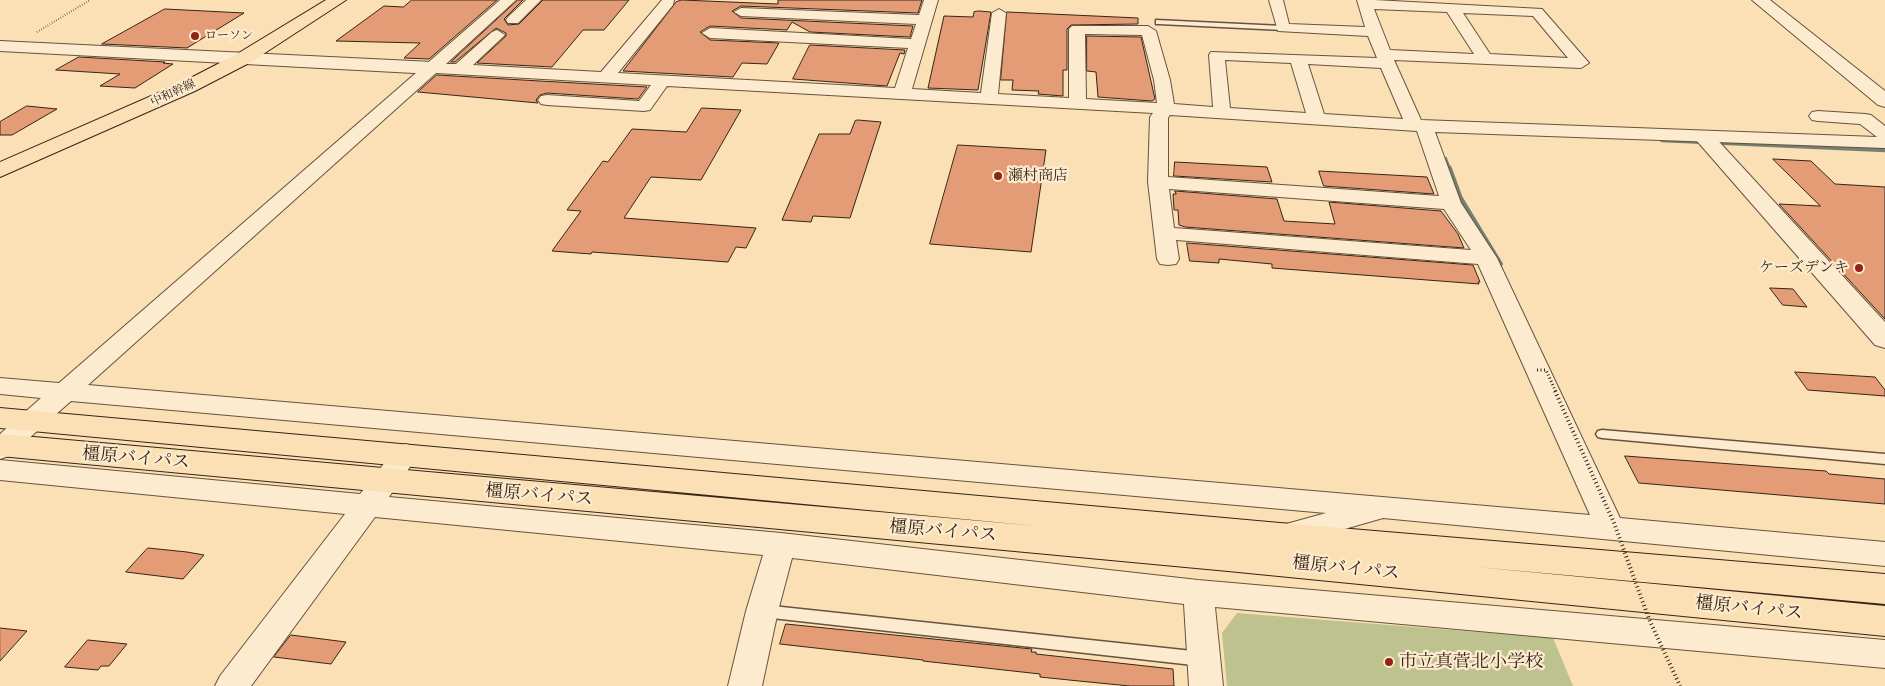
<!DOCTYPE html>
<html>
<head>
<meta charset="utf-8">
<style>
	body { margin:0 }
	canvas { display:block; background:#fae0b4 }
</style>
</head>
<body>
<canvas width="1885" height="686"></canvas>
<script>
const ctx = document.querySelector('canvas').getContext('2d');
ctx.lineJoin = 'round';
function paint(path, color) { ctx.fillStyle = color; ctx.fill(path, 'evenodd'); }
function strokePath(path, color, width, dash) { ctx.strokeStyle = color; ctx.lineWidth = width; ctx.lineCap = dash ? 'butt' : 'round'; ctx.setLineDash(dash || []); ctx.stroke(path); }
function write(font, color, halo, rows, align = 'center') {
  ctx.font = font + ' "Libre Caslon Text","Noto Serif JP",serif'; ctx.lineWidth = 4.5; ctx.setLineDash([]); ctx.textBaseline = 'middle'; ctx.strokeStyle = halo; ctx.fillStyle = color; for (const [text, x, y, turn = 0] of rows) {
    ctx.save(); ctx.translate(x, y); ctx.rotate((+turn || 0) * Math.PI / 180); ctx.textAlign = isNaN(turn) ? turn : align; if (halo) ctx.strokeText(text, 0, 0); ctx.fillText(text, 0, 0); ctx.restore();
  }
}
const green = new Path2D(`
	M1237,613L1553,638L1573,686H1227L1222,633Z`);
const streamFar1 = new Path2D(`
	M1662,140L1885,150
	M1445,159L1449,169`);
const stream = new Path2D(`
	M1449,168L1460,198L1500,264`);
const building = new Path2D(`
	M412,0H497L429,59L404,58L420,43L336,41L384,6L403,7Z
	M518,0H523L504,19L508,25L519,24L543,0H629L604,30H583L552,67L477,63L506,36V33L496,28L455,62H451Z
	M682,0L778,4V0H922L918,13L741,6L732,11L741,18L913,26L910,37L810,32L792,22L787,30L710,26L700,32L710,40L779,43L767,64L742,63L733,77L623,71L676,2Z
	M165,9L244,13L187,48L102,44Z
	M979,11L991,12L978,90L928,88L944,16L973,17L974,12Z
	M1007,12L1138,18V24L1071,25L1067,29V70H1063V96L1038,94L1039,91L1012,90L1013,80H1001Z
	M1087,36L1141,37L1155,99L1152,101L1098,97L1096,72L1087,71Z
	M810,45L905,50L904,54L900,53L887,86L793,79Z
	M79,57L165,62L163,63L173,64L135,88L100,86L120,74L56,70Z
	M437,75L540,81L647,87L638,99L547,93L540,95L536,100L538,103L418,92Z
	M27,106L57,109L12,135H0V122Z
	M702,108L741,110L701,180L651,177L624,218L756,228L746,248L736,247L728,262L592,252L591,254L552,251L581,211L567,210L603,161L608,162L632,129L686,132Z
	M858,120L881,122L850,218L813,216L811,222L782,220L819,134H850L855,121Z
	M958,145L1046,150L1031,252L930,244Z
	M1773,159L1811,161L1835,184L1885,187V319L1779,204L1820,206Z
	M1175,162L1267,167L1272,182L1174,176Z
	M1319,171L1427,177L1434,194L1324,186Z
	M1175,191L1277,199L1284,221L1335,224L1329,202L1441,211L1458,234L1464,248L1185,227L1179,225L1178,210H1174L1173,194H1176Z
	M1187,243L1473,265L1480,282H1478L1479,284L1272,268V264L1219,259V263L1190,261Z
	M1770,288L1793,289L1807,307L1783,305Z
	M1795,372L1875,377L1885,390V396L1808,390Z
	M1625,456L1826,471L1829,474L1885,479V504L1639,483Z
	M148,548L187,552L204,555L183,579L126,572Z
	M786,624L1032,649L1031,652H1036V654L1173,669L1174,686H1130L1079,681L1040,677V674L923,661V660L780,644Z
	M0,628L27,631L0,661Z
	M291,635L346,642L331,664L274,657Z
	M88,640L127,644L109,666H101L98,670L65,667Z`);
const path = new Path2D(`
	M37,32L90,0`);
const service = new Path2D(`
	M1156,20L1283,26L1287,28L1283,30L1159,24H1156Z
	M1602,430L1885,454V464L1602,438L1598,437L1596,434L1598,431Z
	M763,605L1202,652L1207,654L1210,659L1207,664L1202,666L763,617L758,615L756,611L758,607Z`);
const minor = new Path2D(`
	M500,0H516L446,64H456L492,32L497,30L505,35L473,65L601,72L662,0H674L673,5L618,73L895,88L908,48L710,38L702,33L710,28L911,39L916,24L741,16L734,12L741,8L919,15L924,0H938L912,89L981,93L992,13L999,9L1006,13L998,94L1069,98V29L1072,26H1148L1156,31L1170,80L1174,104L1213,107L1209,55L1211,52L1377,58L1368,36L1278,31L1269,0H1283L1289,24L1365,27L1357,0H1374L1542,9L1589,63L1581,68L1394,60L1421,120L1877,137L1860,124L1818,121L1812,120L1809,116L1812,112L1818,111L1865,114L1871,115L1885,126V148L1435,132L1461,203L1497,258L1620,518L1885,542V566L1383,518L1289,545L1279,542L1275,534L1279,526L1326,513L71,401L9,456L0,459V434L41,398L0,394V378L59,383ZM1374,9L1447,12L1474,54L1390,50ZM1463,13L1533,16L1568,58L1490,54ZM1085,34L1142,35L1154,80L1157,103L1086,99ZM1225,60L1291,63L1306,113L1230,108ZM1308,64L1381,68L1403,119L1324,114ZM436,73L651,85L639,101L547,95L541,96L538,100L541,104L547,105L644,111L650,110L667,86L1153,113L1150,117L1148,182L1157,259L1160,264L1168,265L1176,264L1179,259L1176,240L1478,264L1590,515L88,385ZM1170,115L1417,131L1439,196L1168,177V118ZM1169,189L1444,209L1471,250L1174,228Z
	M526,0H541L518,23H508L506,20L508,17Z
	M406,444L415,447L419,454L389,497L781,533L1198,580L1885,640V668L1215,607L1223,686H1189L1184,604L792,558L778,611L762,686H728L746,611L763,555L375,517L251,686H215L220,676L345,514L0,480V460L360,494L397,447Z`);
const tertiary = new Path2D(`
	M1752,0H1770L1885,91V107L1878,105Z
	M0,41L433,62L440,64L442,68L440,72L433,74L0,51Z
	M1704,131L1711,133L1885,322V348L1875,345L1697,141L1694,137L1697,133Z`);
const primary = new Path2D(`
	M326,0H346L251,62L195,91L0,177V162L181,83L237,54Z`);
const trunk = new Path2D(`
	M0,408L1280,523L1885,574V604L1477,567L1885,606V636L1228,571L0,456V434L1037,526L0,428Z`);
const pathBridgeFar1 = new Path2D(`
	M1537,370H1546L1556,392`);
const pathBridge = new Path2D(`
	M1555,391L1614,523L1649,619L1680,686`);
const markers = [
	[195,36,5,"#8f2418"],
	[998,176,5,"#8f2418"],
	[1859,268,5,"#8f2418"],
	[1389,662,5,"#8f2418"]
];
const farPoinames = [
	["ローソン",205,36]
];
const farStreetnames = [
	["中和幹線",173,93,-25]
];
const poiNames = [
	["瀬村商店",1008,176],
	["ケーズデンキ",1849,268,"right"]
];
const nearStreetnames = [
	["橿原バイパス",136,458,5],
	["橿原バイパス",539,495,5],
	["橿原バイパス",943,531,5],
	["橿原バイパス",1346,568,6],
	["橿原バイパス",1749,608,6]
];
const nearPoinames = [
	["市立真菅北小学校",1399,662]
];
paint(green, '#bdc28e');
strokePath(streamFar1, '#748070', 4.5);
strokePath(stream, '#748070', 5.5);
paint(building, '#e49c77');
strokePath(building, '#362418', 1);
strokePath(service, '#67533f', 3);
strokePath(minor, '#67533f', 2);
strokePath(tertiary, '#67533f', 2);
strokePath(primary, '#362418', 2);
strokePath(trunk, '#362418', 2);
strokePath(path, '#362418', 2, [0.5, 2]);
paint(service, '#fcebce');
paint(minor, '#fcebce');
paint(tertiary, '#fcebce');
paint(primary, '#fae0b4');
paint(trunk, '#fae0b4');
strokePath(pathBridgeFar1, '#362418', 3, [1, 2.5]);
strokePath(pathBridge, '#362418', 4, [1, 3]);
for (const [x, y, r, color] of markers) { const dot = new Path2D(); dot.arc(x, y, r, 0, 2 * Math.PI); ctx.fillStyle = color; ctx.fill(dot); strokePath(dot, '#fcebce', 2); }
write('12px', '#362418', '#fcebce', farPoinames, 'left');
write('12px', '#362418', '#fcebce', farStreetnames);
write('15px', '#362418', '#fcebce', poiNames, 'left');
write('18px', '#362418', '#fcebce', nearStreetnames);
write('18px', '#362418', '#fcebce', nearPoinames, 'left');
</script>
</body>
</html>
